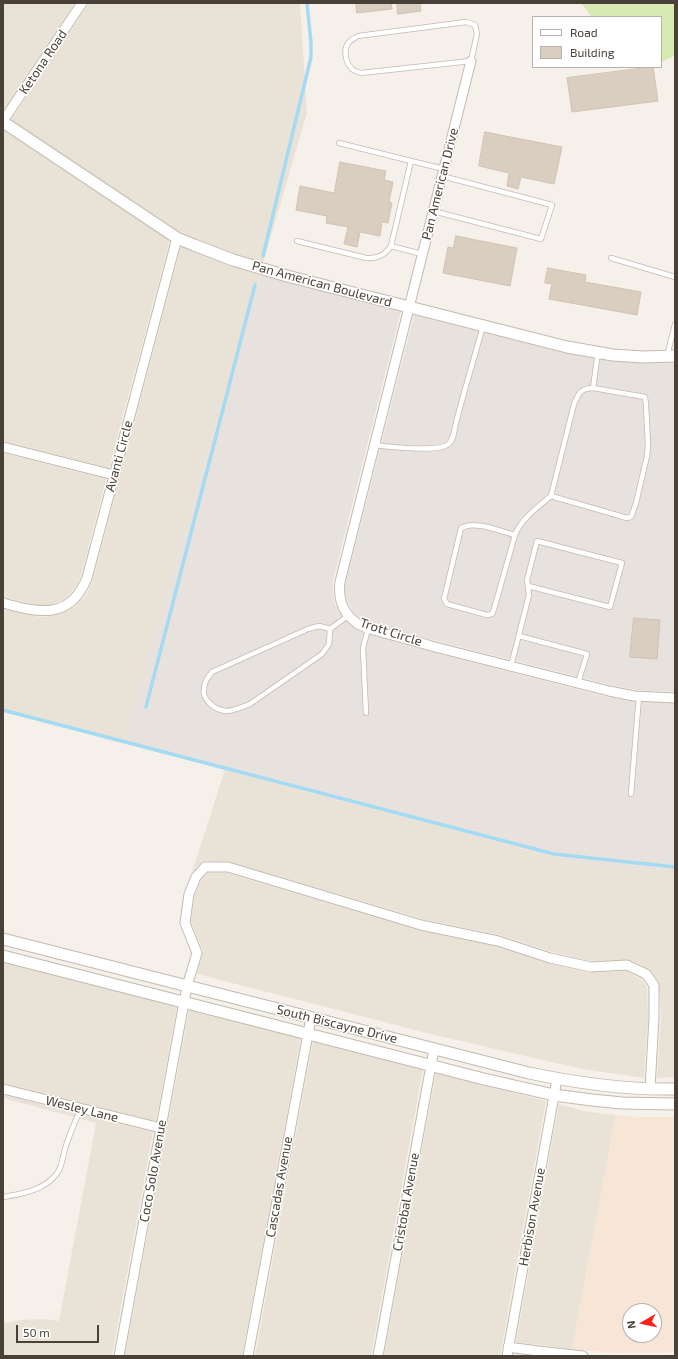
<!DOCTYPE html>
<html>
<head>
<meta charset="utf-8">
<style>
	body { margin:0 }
	#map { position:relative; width:678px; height:1359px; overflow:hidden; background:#f5f0e9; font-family:"Exo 2",sans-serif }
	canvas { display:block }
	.frame { position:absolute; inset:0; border:4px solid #494037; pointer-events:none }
	.legend { position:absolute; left:532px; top:16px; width:130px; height:52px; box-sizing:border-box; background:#fff; border:1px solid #b6b3af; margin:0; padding:5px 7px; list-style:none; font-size:12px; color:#494037 }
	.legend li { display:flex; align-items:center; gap:8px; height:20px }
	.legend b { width:20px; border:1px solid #b6b3af }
	.north { position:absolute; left:622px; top:1303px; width:40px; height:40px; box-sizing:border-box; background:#fff; border:1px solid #b6b3af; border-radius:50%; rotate:261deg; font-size:11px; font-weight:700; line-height:16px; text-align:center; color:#494037 }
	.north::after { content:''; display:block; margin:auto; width:14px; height:18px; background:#ff2117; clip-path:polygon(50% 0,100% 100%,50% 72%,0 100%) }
	.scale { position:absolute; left:16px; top:1325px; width:83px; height:18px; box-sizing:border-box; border:2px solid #494037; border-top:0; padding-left:5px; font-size:12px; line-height:14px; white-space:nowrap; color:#494037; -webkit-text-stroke:3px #fff; paint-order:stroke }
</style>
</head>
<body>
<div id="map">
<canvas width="678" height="1359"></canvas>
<div class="frame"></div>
<ul class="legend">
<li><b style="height:5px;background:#fff"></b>Road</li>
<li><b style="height:11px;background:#dacec1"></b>Building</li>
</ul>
<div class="north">N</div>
<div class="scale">50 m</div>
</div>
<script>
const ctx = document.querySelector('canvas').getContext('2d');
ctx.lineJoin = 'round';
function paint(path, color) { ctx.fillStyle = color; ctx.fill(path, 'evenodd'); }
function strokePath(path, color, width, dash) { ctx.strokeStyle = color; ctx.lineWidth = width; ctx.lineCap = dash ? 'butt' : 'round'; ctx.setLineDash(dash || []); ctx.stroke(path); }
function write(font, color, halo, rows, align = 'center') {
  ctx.font = font + ' "Exo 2",sans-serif'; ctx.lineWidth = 3; ctx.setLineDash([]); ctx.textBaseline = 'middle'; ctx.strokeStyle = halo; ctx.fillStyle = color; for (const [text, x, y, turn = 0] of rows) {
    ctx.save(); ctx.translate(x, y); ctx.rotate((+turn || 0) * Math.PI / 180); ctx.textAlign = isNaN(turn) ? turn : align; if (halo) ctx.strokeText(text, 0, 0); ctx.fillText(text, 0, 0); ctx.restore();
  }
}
const residential = new Path2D(`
	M3,3H75L3,110Z
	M89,3H300L307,113L263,263L236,255L196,240L184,235V233L180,232L11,120Z
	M3,129L170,240L109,468L3,441Z
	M181,246L231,266L260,275L123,743L3,712V609L40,617L52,616L63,613L75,606L85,596L89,589L93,579Z
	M3,453L106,479L81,576L77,585L67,597L58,602L51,605L40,606L3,597Z
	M225,770L573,862L629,870L675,868V1077L657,1078L661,1017L659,982L649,969L631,960L592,961L552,952L500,935L423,919L230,862L205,861L200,863L192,872Z
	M208,873H227L419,930L496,946L548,963L589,973L626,971L641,979L647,987L648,1017L644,1078L582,1069L435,1035L197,974L203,951L191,922L195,895L201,880Z
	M3,962L177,1006L156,1121L3,1083Z
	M189,1010L301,1038L242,1356H125Z
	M313,1041L423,1069L371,1356H255Z
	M436,1073L546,1101L500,1356H384Z
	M3,1095L153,1132L112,1356H3V1323L22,1320L41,1319L59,1321L96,1123L3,1098Z
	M559,1104L583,1111L616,1115L572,1349L516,1342Z`);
const commercial = new Path2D(`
	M616,1115L635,1117H675V1352L613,1353L572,1349ZM630,1311H654V1335H630Z`);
const industrial = new Path2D(`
	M260,275L401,311L333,581V591L334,601L338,611L344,620L354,628L362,632L405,645L607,697L633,701L675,703V868L629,870L573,862L123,743Z
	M414,315L566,353L611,361L643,362H675V692L636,690L611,685L409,634L368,622L362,619L354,613L347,599L345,591L346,582Z`);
const green = new Path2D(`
	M581,3H675V54L672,57L661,62V17H592Z`);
const stream = new Path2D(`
	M263,256L311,57V43L307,3
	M146,707L255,285
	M3,710L554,854L675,867`);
const building = new Path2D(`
	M356,3H391L392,9L357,13Z
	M397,3H420L421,11L398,14Z
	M653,67L658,101L572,112L567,78Z
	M485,132L562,147L554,184L521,177L518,189L507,186L509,173L479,166Z
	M340,162L386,171L384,180L393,182L389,202L392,203L388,223L382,222L380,236L360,232L357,247L344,244L348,227L326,223L327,216L296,210L300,186L334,193Z
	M456,236L517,248L510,286L443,273L448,247L453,248Z
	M548,268L586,275L585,282L641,292L637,315L549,299L552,284L545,283Z
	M634,618L660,620L657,659L630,657Z`);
const service = new Path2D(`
	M466,22L475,25L477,34L471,61L361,73C358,72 354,71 352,69C345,62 343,49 349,42C352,39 355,38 358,36Z
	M339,143L411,161
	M433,211L541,239L552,205L442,176
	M297,241L366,258C378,259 385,255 391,246
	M422,254L391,246L411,161L444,169
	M611,258L675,277
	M667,356L675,324
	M593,388L645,397L646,405L648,445L647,456L636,503L631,517L627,518L551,496L574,404C579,393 581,388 593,388L598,352
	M374,445C389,447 435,452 447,445C454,442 454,430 456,423C464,391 474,359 483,326
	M515,535L494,609L492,614L487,615L447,604L444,599L461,528C475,520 499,531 515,535C520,520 539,506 551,496
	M330,629L329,644L322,654L250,704C242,707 234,711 226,711C215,710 202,700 204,689C204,682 208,677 212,672L308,629L319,626L330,629L349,615
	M519,636L587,654L578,683
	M511,666L529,595L527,580L537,541L622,563L610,607L528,586
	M366,713L363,648L368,628
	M631,794L639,696
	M3,1197C22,1194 46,1190 58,1172C62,1165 63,1156 65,1149C69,1135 75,1122 81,1108`);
const minor = new Path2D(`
	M471,61L340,582C338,599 343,614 358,624C365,628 374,630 381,632C398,637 415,641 431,646C491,661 550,676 609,691L634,696L675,698
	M3,121L82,3
	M3,447L114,475
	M3,603C39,613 70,620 87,578L177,238
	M3,1089L161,1128
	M508,1347L538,1351L583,1356
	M119,1356L187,986L197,953L185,923L189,894L196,877L205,867H228L421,925L498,941L550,958L591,967L627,965L646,974L654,985V1017L650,1089
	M248,1356L311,1018
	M378,1356L434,1049
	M507,1356L557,1079`);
const tertiary = new Path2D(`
	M3,122L177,238L194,245L233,260L287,276L567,347L613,355L643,357L675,356
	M3,939L529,1073C577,1083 626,1090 675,1089
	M3,956L484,1079L554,1095L592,1100L622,1103L675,1104`);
const streetNames = [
	["Ketona Road",43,62,-56],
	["Pan American Drive",440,184,-76],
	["Pan American Boulevard",322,284,15],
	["Avanti Circle",119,456,-75],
	["Trott Circle",391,632,18],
	["South Biscayne Drive",337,1024,14],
	["Wesley Lane",82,1109,14],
	["Coco Solo Avenue",153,1171,-80],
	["Cascadas Avenue",279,1187,-80],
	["Cristobal Avenue",406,1202,-80],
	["Herbison Avenue",532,1217,-80]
];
paint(residential, '#e9e2d7');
paint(commercial, '#f7e5d5');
paint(industrial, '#e8e2de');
paint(green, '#d7eab2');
strokePath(stream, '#a5dbf2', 3.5);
paint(building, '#dacec1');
strokePath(building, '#d2c2b1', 1);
strokePath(service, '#c4baaf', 6);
strokePath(minor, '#c4baaf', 11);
strokePath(tertiary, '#c4baaf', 13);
strokePath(service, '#fff', 4.5);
strokePath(minor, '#fff', 9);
strokePath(tertiary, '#fff', 11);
write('13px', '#494037', '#fff', streetNames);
</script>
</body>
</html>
